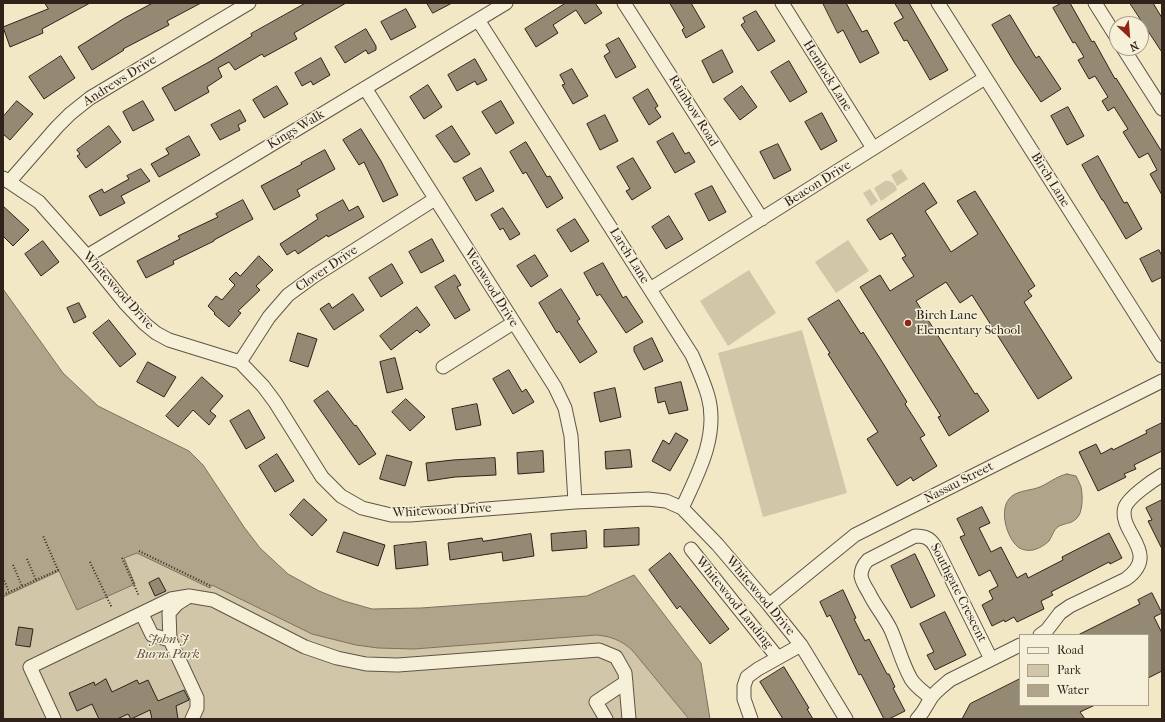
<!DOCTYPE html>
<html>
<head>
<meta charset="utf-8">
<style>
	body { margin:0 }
	#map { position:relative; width:1165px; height:722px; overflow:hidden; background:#f2e8c5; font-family:"IM FELL French Canon",serif }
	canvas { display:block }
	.frame { position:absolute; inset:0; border:4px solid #2f221b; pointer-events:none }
	.legend { position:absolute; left:1019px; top:634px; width:130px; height:72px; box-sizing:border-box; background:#f7f0d9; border:1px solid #a79e8d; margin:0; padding:5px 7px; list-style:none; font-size:12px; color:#2f221b }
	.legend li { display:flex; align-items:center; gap:8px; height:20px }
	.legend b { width:20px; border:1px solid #a79e8d }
	.north { position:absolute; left:1109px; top:16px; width:40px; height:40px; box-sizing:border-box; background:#f7f0d9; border:1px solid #a79e8d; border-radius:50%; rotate:154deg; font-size:11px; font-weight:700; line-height:16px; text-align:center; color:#2f221b }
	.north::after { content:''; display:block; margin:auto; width:14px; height:18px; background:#8f2418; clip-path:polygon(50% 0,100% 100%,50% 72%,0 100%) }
</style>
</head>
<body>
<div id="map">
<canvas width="1165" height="722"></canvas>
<div class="frame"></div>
<ul class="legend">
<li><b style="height:5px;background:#f7f0d9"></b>Road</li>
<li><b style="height:11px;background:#d1c6a8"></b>Park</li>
<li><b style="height:11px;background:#b0a58b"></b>Water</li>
</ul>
<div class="north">N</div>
</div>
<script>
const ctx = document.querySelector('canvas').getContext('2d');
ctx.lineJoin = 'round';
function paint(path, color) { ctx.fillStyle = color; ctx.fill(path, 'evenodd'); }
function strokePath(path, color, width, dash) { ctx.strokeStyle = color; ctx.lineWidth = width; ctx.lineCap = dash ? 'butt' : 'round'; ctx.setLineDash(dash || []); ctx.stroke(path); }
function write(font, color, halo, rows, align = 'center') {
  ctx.font = font + ' "IM FELL French Canon",serif'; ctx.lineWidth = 3; ctx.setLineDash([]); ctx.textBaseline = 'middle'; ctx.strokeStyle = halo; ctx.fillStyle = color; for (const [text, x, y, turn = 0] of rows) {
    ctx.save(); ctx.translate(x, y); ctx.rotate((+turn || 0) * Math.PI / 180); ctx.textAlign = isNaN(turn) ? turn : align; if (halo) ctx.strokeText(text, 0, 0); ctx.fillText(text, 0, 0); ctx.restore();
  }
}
const green = new Path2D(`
	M901,169L908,179L897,186L891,175Z
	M885,181C891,180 896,184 897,190L881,201L874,188Z
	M870,189L878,201L871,206L863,193Z
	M848,240L869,271L836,293L815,262Z
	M749,270L776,313L728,346L700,301Z
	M802,330L847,493L763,517L718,353Z
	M137,553L210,588L212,585L218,588L312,634L378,648L414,649L596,635C611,636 621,640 632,650L689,719H3V597L59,570L77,610L135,583L124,558Z`);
const water = new Path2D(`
	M3,289L63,373L98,406L189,451L203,465L244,527L260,548L288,574L319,591L344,601L372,609L421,608L587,596L634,575L701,663L710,719H689L632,650C621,640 610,636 596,635L414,649L378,648L356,645L312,634L218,588L212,585L210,588L137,553L124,558L135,584L77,610L59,571L3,597Z
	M1067,474L1076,476C1078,480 1080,484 1081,487C1083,495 1083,514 1076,519C1072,523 1067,523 1062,525C1054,527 1053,535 1049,541C1045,545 1038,549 1033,550C1028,551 1022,550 1018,547C1007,538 999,511 1009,499C1015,491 1027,491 1037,488C1047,485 1056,476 1067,474Z`);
const building = new Path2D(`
	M45,3H90L42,29L43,33L10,47L3,27L48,9Z
	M153,3H201L167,21L169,25L123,49L124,50L92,70L78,47L123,19Z
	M306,3H346L294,33L297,39L264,57L262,54L235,70L229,62L218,68L222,77L207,87L209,92L175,111L162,88L209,62L252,36L251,34Z
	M427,3H452L433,13Z
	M566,3H595L602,13L585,24L576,10L553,25L558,33L536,47L525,29Z
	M670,3H691L705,27L686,38L682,30L684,28Z
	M823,3H846L862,32L867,30L879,53L860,63L843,30L838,33Z
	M895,3H909L948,70L930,80L907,40L904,41L894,23L903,18Z
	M1062,3H1070L1092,42L1094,41L1115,79L1116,78L1162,152V195L1150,174L1157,170L1148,153L1139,158L1123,132L1128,129L1114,107L1108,111L1102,101L1108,97L1095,76L1089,79L1078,60L1084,57L1075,42L1073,43L1053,8Z
	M1130,3H1153L1162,18V52Z
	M406,9L416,27L391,40L381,22Z
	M756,11L775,41L758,51L741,25L745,22L743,18Z
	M1010,15L1036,58L1039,56L1061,89L1041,102L1014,62L992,25Z
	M366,29L376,46V50L368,54L366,50L345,63L335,47Z
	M619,38L636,67L616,78L604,56L610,52L606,45Z
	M722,50L733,72L713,83L702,61Z
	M61,56L75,78L44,99L29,77Z
	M321,58L330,75L313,85L311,81L302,86L295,73Z
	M475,59L487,80L477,85L475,81L457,91L448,75Z
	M789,61L807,92L790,102L771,72Z
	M572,69L588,96L573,104L562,85L565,84L560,75Z
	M428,85L442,107L424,119L410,97Z
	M277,86L288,104L264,118L253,100Z
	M742,86L757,107L740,120L724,99Z
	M648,89L658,106L655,108L661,117L649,125L633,98Z
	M17,101L33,114L10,140L3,134V117Z
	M143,101L154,120L133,131L123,112Z
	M501,101L514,123L496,134L482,112Z
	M1068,107L1084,136L1067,145L1051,116Z
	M240,110L246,121L238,125L240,130L220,140L211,125Z
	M822,113L837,141L821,150L805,122Z
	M605,115L618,141L600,150L587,124Z
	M109,126L121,142L86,168L77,156L80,154L77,150Z
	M452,126L470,154L457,162H454L436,136Z
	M361,129L381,161L398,195L383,202L364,162L359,165L343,140Z
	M673,133L685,154L689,152L695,162L675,173L657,142Z
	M189,136L200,155L159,177L151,164L169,154L166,149Z
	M526,142L547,177L550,176L563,198L547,208L526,172L523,174L510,152Z
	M778,144L791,170L774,179L760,152Z
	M325,150L335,169L297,190L300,196L274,210L261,186L302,164L301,163Z
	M1098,156L1124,203L1127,202L1142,229L1126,239L1103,200H1102L1082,165Z
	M633,158L651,188L632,200L626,191L630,189L617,167Z
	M481,168L494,191L476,201L463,178Z
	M141,169L150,181L121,196L125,203L100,216L89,196L102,189L104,193L129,179L127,176Z
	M924,183L937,203L925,211L951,252L978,234L957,201L975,191L1035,286L1028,291L1032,296L1024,302L1072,378L1038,399L972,295L960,303L946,282L916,301L975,394L977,393L989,411L949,436L938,417L941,416L860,287L880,275L890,291L914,276L902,258L906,256L892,233L880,240L867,220Z
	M712,186L726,212L709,221L695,194Z
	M243,200L253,219L214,240V241L173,261L174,264L146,278L137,261L180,239L178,236L218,217L216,214Z
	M343,200L349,211L358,206L364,217L328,237L327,235L298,254L295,250L287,255L280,244L318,219L316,215Z
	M3,206L29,230L13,246L3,236Z
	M503,208L520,234L510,240L503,228L500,230L491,215Z
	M669,216L683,239L666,249L652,227Z
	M575,219L589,241L571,252L557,230Z
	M432,239L444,261L421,273L409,252Z
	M43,241L59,262L41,276L25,254Z
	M1159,250L1162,256V277L1152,282L1140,259Z
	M535,255L548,276L531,287L517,266Z
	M259,256L273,270L256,286L260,290L238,311L241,313L229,327L214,314L215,313L208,306L216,296L222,300L235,285L229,279L236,272L240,276Z
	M603,263L623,298L626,296L643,322L626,333L600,294L597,296L584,273Z
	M392,264L403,283L381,297L369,278Z
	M455,275L461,285L457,287L470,310L455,319L435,287Z
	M561,289L580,319L577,321L597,352L580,363L559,331L557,333L539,303Z
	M353,294L364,310L334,330L320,309L329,303L332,308Z
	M839,300L861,334L863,332L881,360L907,402L905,404L925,435L920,438L937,466L913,481L911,477L897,486L867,439L878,432L828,354L830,353L808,319Z
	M79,303L86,317L74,323L67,308Z
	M417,307L430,325L420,333L417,330L391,350L380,336Z
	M109,320L136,354L120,367L93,333Z
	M298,333L317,339L308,367L290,361Z
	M652,338L663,361L644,370L634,351V347Z
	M395,358L403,389L387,393L380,362Z
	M148,362L176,377L164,397L137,382Z
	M509,370L522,392L526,389L534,402L513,414L493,379Z
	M202,377L223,396L210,411L216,416L209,425L193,410L178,427L166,416Z
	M681,382L688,410L669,414L665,401L658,403L655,388Z
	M615,388L621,417L600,422L594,393Z
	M328,391L355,426L356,425L376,454L359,465L314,401Z
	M406,399L425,417L410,431L392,412Z
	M477,404L481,425L456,430L452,409Z
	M249,410L265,438L246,449L230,421Z
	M1162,423V451L1134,465L1136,469L1124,474L1126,477L1098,491L1079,452L1096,444L1101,454L1112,448L1113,450L1147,433L1146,431Z
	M676,433L688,440L670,471L652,461L663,440L669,444Z
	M630,450L632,467L606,469L605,452Z
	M543,451L544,472L518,474L517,453Z
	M277,454L294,481L275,492L259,466Z
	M387,455L412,462L405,486L380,479Z
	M495,458L496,475L455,477L428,481L426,463L453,460Z
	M304,499L327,520L312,536L290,515Z
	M1162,500V549L1148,521L1152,520L1146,508Z
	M982,507L990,523L979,528L991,552L1001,547L1017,578L1026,573L1028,578L1063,560L1062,557L1109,533L1122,558L1110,564L1109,562L1051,592L1053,595L1041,601L1044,609L1017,622L1014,617L1005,622L1004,620L992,626L982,605L993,599L989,591L998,586L990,570L979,576L960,537L965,535L957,519Z
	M639,528V545L604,547V530Z
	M586,531L587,548L552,551L551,534Z
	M344,532L385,545L378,566L337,552Z
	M531,534L534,556L503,561L502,552L450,560L448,543L482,538L483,541Z
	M426,542L428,565L396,569L394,546Z
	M670,553L729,629L710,644L680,606L677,609L649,570Z
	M915,554L935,596L911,608L891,566Z
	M159,578L166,591L155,596L149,583Z
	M843,590L856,618L854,619L865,641L869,639L887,674H889L895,687L893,688L905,711L889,719H884L861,674L859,675L830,615L827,617L820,602Z
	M1152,593L1162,613L1154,617L1162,633V671L1148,678V635H1078L1140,604L1138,600Z
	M945,612L966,655L935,670L927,655L934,652L920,624Z
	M19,627L33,629L30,647L16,645Z
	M784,667L809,708L807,709L813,719H783L760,682Z
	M106,679L112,692L137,680L139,684L148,680L158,701L184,690L189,700L176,706L178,719H152L150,710L131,719L128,714L117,719H99L92,704L77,711L69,693L94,682L95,685Z
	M1020,679V705H1095L1080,712L1085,719H962L970,704Z`);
const path = new Path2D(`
	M139,551L211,586
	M122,558L139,596
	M27,559L36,580
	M90,562L112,608
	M13,565L22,586
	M3,578L9,592
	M3,595L58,570L43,536`);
const minor = new Path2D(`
	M624,3L762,219
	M782,3L873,148
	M938,3L1162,356
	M1095,3L1117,38
	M478,20L692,355C698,369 704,382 708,396C719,435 698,474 682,508
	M1123,48L1162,109
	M365,88L555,387L565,408L571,436L575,502
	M3,178L39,202L87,256L125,303L145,324L156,333L169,340L240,362L263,386L275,402L322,477L341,496L362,508L391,515H410L575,502L648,499L666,501L682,508L717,544L769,605L801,645L846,719
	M9,182L57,127L70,114L90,98L249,3
	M87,256L506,3
	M650,289L985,78
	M240,362L269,317L288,295L314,276L435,199
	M443,367L513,323
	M691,549L778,658
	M188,597L177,604L169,613L170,640L197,698V708L192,719
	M769,605L855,535L1162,381
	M142,614L152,635L170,640
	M1040,635L1047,630L1060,613L1070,606L1126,579C1162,553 1117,532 1125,507C1129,497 1152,481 1162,475
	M931,698C924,692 916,687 911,679C902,663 898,646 891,630C885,617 875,606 869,593C866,588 862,582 861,576C861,570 864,564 868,560L915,536C925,536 930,538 935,546L991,659
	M54,719L30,667L171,599L189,596L213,600L305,647L337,658L366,664L398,665L599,650L616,657L625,673L629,719
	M606,719L596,702L626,682
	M751,719L744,699V686L747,677L758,669L801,645
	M917,719C924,712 926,706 931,698C936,691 943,686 950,680L1020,645`);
const markers = [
	[908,323,4,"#8f2418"]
];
const streetNames = [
	["Hemlock Lane",827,76,58],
	["Andrews Drive",120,81,-32],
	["Rainbow Road",693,111,58],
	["Kings Walk",296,130,-31],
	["Birch Lane",1050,180,58],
	["Beacon Drive",818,184,-32],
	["Larch Lane",629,256,58],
	["Clover Drive",327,269,-34],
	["Wenwood Drive",491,288,58],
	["Whitewood Drive",118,291,48],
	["Nassau Street",959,483,-27],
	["Whitewood Drive",442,511,-3],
	["Southgate Crescent",958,593,63],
	["Whitewood Drive",760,596,50],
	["Whitewood Landing",734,603,51]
];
const poiNames = [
	["Birch Lane",916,316],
	["Elementary School",916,331]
];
const parkNames = [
	["John J",168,640],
	["Burns Park",168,655]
];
paint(green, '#d1c6a8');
paint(water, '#b0a58b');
strokePath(water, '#7c715e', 1);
paint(building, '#948973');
strokePath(building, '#2f221b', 1);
strokePath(minor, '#605446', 15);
strokePath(path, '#2f221b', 2, [1, 2]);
strokePath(minor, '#f7f0d9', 13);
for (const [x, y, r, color] of markers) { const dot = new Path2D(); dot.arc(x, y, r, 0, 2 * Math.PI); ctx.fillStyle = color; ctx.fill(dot); strokePath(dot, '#f7f0d9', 1.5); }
write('13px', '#2f221b', '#f7f0d9', streetNames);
write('13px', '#2f221b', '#f7f0d9', poiNames, 'left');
write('italic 13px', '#605345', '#f7f0d9', parkNames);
</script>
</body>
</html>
